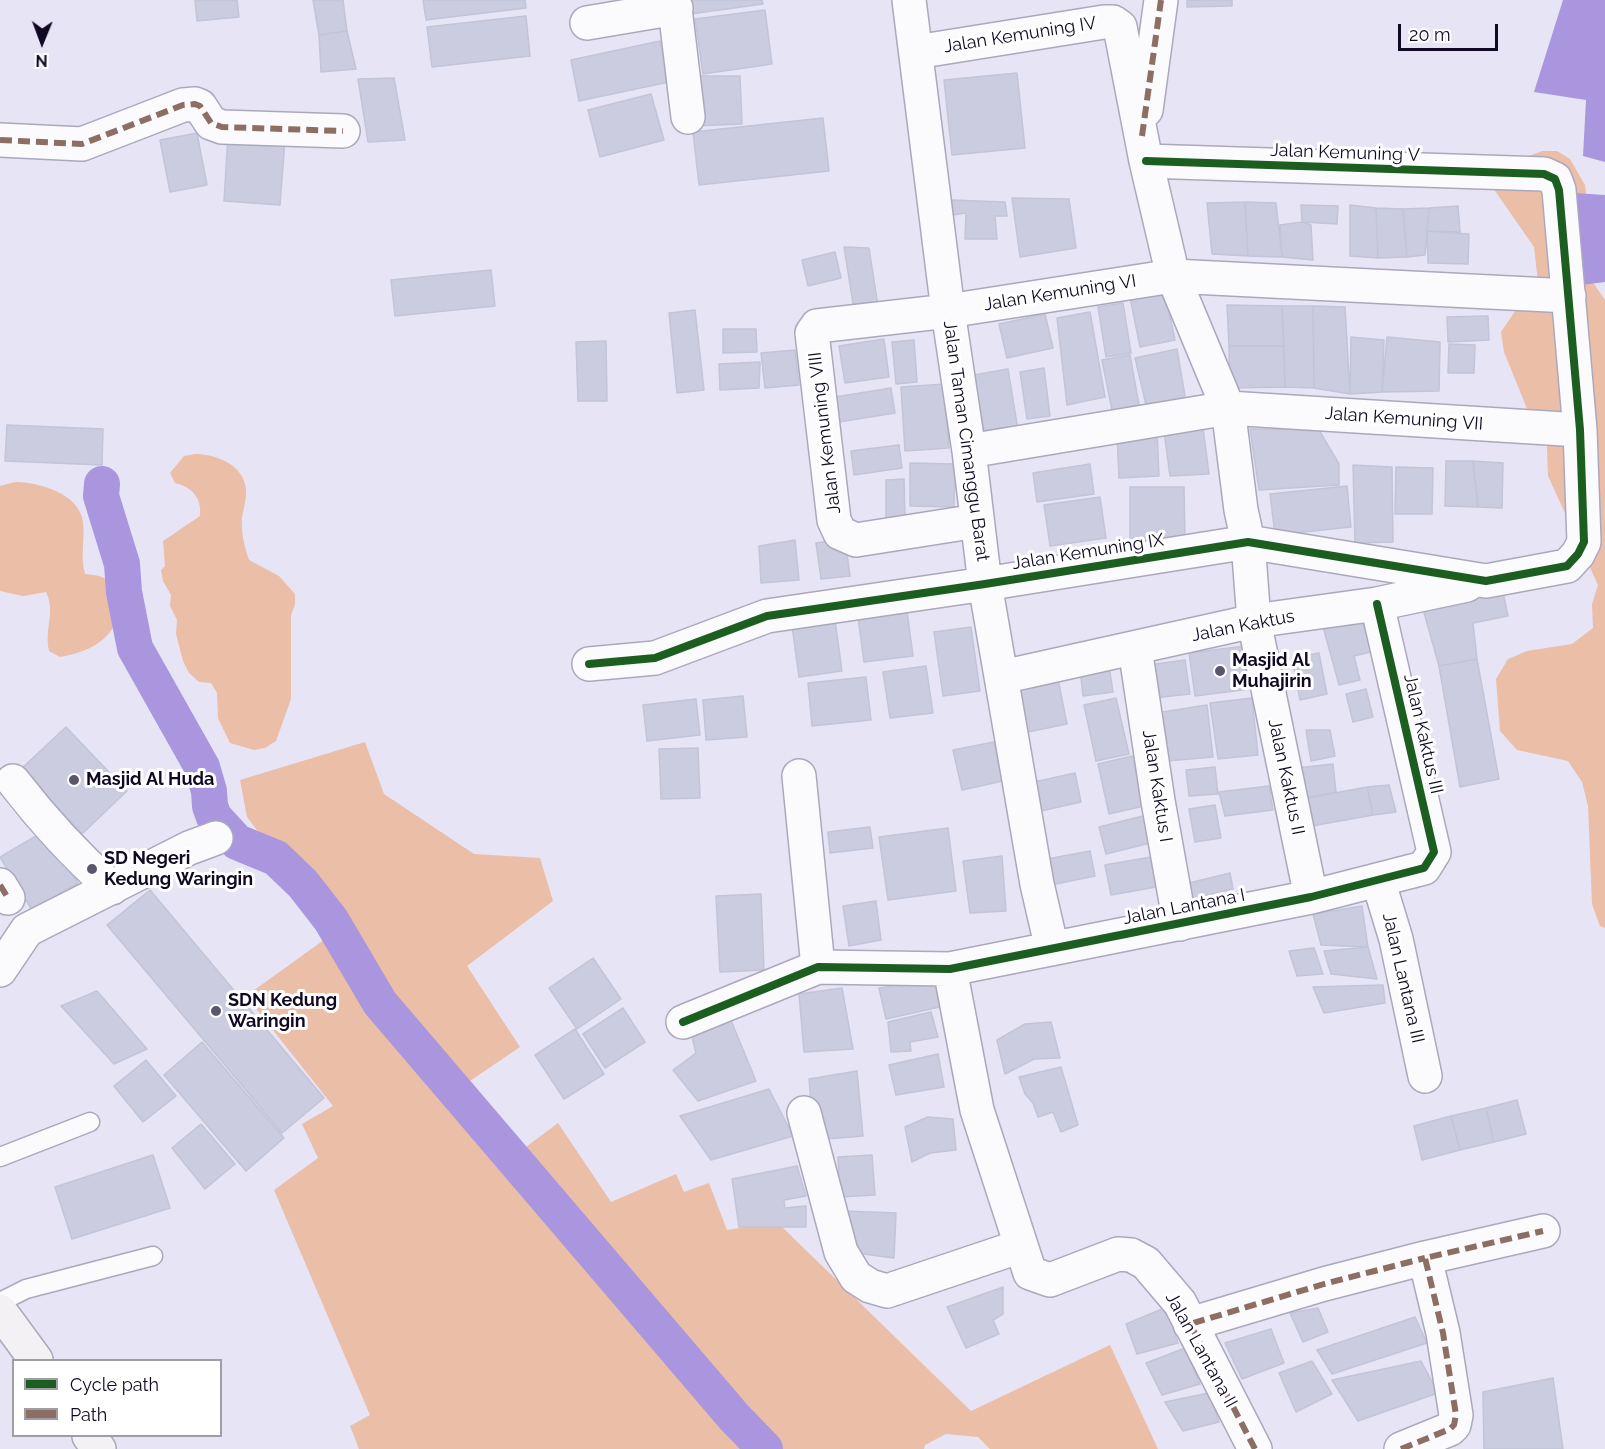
<!DOCTYPE html>
<html>
<head>
<meta charset="utf-8">
<style>
	body { margin:0 }
	#map { position:relative; width:1605px; height:1449px; overflow:hidden; background:#e7e4f5; font-family:Raleway,sans-serif }
	canvas { display:block }
	.legend { position:absolute; left:12px; top:1359px; width:210px; height:78px; box-sizing:border-box; background:#fff; border:2px solid #a09da7; margin:0; padding:8px 10px; list-style:none; font-size:18px; color:#110924 }
	.legend li { display:flex; align-items:center; gap:12px; height:30px }
	.legend b { width:30px; border:2px solid #a09da7 }
	.north { position:absolute; left:12px; top:12px; width:60px; height:60px; -webkit-text-stroke:4px #fff; paint-order:stroke; rotate:181deg; font-size:16px; font-weight:700; line-height:24px; text-align:center; color:#110924 }
	.north::after { content:''; display:block; margin:auto; width:21px; height:27px; background:#110924; clip-path:polygon(50% 0,100% 100%,50% 72%,0 100%) }
	.scale { position:absolute; left:1398px; top:24px; width:100px; height:27px; box-sizing:border-box; border:3px solid #110924; border-top:0; padding-left:8px; font-size:18px; line-height:21px; white-space:nowrap; color:#110924; -webkit-text-stroke:4px #fff; paint-order:stroke }
</style>
</head>
<body>
<div id="map">
<canvas width="1605" height="1449"></canvas>
<ul class="legend">
<li><b style="height:8px;background:#1b5e20"></b>Cycle path</li>
<li><b style="height:8px;background:#8d6e63"></b>Path</li>
</ul>
<div class="north">N</div>
<div class="scale">20 m</div>
</div>
<script>
const ctx = document.querySelector('canvas').getContext('2d');
ctx.lineJoin = 'round';
function paint(path, color) { ctx.fillStyle = color; ctx.fill(path, 'evenodd'); }
function strokePath(path, color, width, dash) { ctx.strokeStyle = color; ctx.lineWidth = width; ctx.lineCap = dash ? 'butt' : 'round'; ctx.setLineDash(dash || []); ctx.stroke(path); }
function write(font, color, halo, rows, align = 'center') {
  ctx.font = font + ' Raleway,sans-serif'; ctx.lineWidth = 6; ctx.setLineDash([]); ctx.textBaseline = 'middle'; ctx.strokeStyle = halo; ctx.fillStyle = color; for (const [text, x, y, turn = 0] of rows) {
    ctx.save(); ctx.translate(x, y); ctx.rotate((+turn || 0) * Math.PI / 180); ctx.textAlign = isNaN(turn) ? turn : align; if (halo) ctx.strokeText(text, 0, 0); ctx.fillText(text, 0, 0); ctx.restore();
  }
}
const green = new Path2D(`
	M1542,151H1557L1570,159L1585,185L1587,201L1585,271L1605,300V928L1600,926L1592,904L1588,806L1582,782L1568,761L1517,750L1500,731L1496,679L1508,659L1527,651L1572,644L1593,628L1592,604L1598,585L1548,476L1546,421L1530,416L1504,352L1501,332L1530,289L1538,282L1534,247L1493,188L1496,169Z
	M195,454C214,454 240,463 245,484C248,493 244,508 242,517C241,532 244,546 249,560L279,576L295,594V605L291,615V699L276,741L265,748L254,750L230,743L218,718L217,693L211,683L199,682L189,673L183,661L176,634L177,620L170,606L171,595L163,581L161,570L165,566L163,541L200,516C202,498 192,487 175,483L170,473L184,456Z
	M15,482C39,482 80,494 83,522C85,540 80,557 85,574C111,576 118,584 117,610C116,618 115,626 110,632C97,648 80,653 60,657L49,651C44,628 56,613 46,592L23,596L0,591V486Z
	M365,742L384,794L474,854L540,858L553,901L467,966L520,1047L458,1089L514,1156L558,1123L611,1202L676,1174L684,1192L709,1183L727,1230L777,1222L971,1411L1110,1345L1158,1449H990L978,1437L946,1434L925,1445L924,1449H359L350,1426L370,1415L274,1190L318,1158L302,1124L333,1106L246,996L335,932L247,817L240,780Z`);
const water = new Path2D(`
	M1563,0H1605V162L1583,156L1586,100L1534,92Z
	M1574,193L1605,195V282L1581,285Z`);
const canal = new Path2D(`
	M102,484L101,496L122,564L124,592L135,648L202,767L209,791L210,806L214,817L237,842L276,858L303,884L331,920L380,1003L734,1417L765,1449`);
const building = new Path2D(`
	M195,0H237L239,17L197,21Z
	M313,0H343L347,31L319,35Z
	M423,0H525L526,8L426,20Z
	M681,0H762L763,4L683,15Z
	M1187,0H1232V6L1187,7Z
	M765,10L772,64L703,74L695,19Z
	M526,16L530,56L432,67L427,27Z
	M347,31L356,69L321,72L319,35Z
	M660,41L669,82L579,101L571,60Z
	M1017,73L1025,148L952,155L944,80Z
	M694,76H740L742,124L696,126Z
	M394,78L405,140L368,142L358,79Z
	M651,94L664,140L600,157L588,110Z
	M823,118L829,171L699,185L693,132Z
	M197,133L207,185L170,192L160,140Z
	M228,135L285,139L280,205L224,201Z
	M1012,198L1069,199L1076,248L1020,257Z
	M952,200L1005,202L1007,216H995L997,239H965L966,213L952,215Z
	M1245,202L1276,203L1282,257L1248,256Z
	M1245,202L1248,256L1212,254L1207,203Z
	M1301,205L1338,206L1337,224L1302,222Z
	M1350,205L1376,208L1378,258L1350,256Z
	M1458,206L1460,232L1427,231L1429,208Z
	M1376,208L1403,209L1407,257L1378,258Z
	M1429,208L1425,255L1407,257L1403,209Z
	M1302,222L1311,225L1313,260L1282,257L1280,225Z
	M1427,231L1469,234L1468,264L1428,263Z
	M844,247L869,248L878,306L854,310Z
	M835,252L841,278L808,286L802,260Z
	M491,270L495,306L395,316L391,280Z
	M1164,290L1175,340L1140,347L1130,297Z
	M1123,303L1131,353L1106,357L1098,307Z
	M1227,305L1282,306L1284,346H1229Z
	M1282,306H1313L1314,388L1285,387Z
	M1313,306L1345,307L1350,394L1314,388Z
	M695,310L704,390L677,393L669,313Z
	M1090,312L1105,397L1067,405L1057,318Z
	M1045,314L1053,348L1007,358L999,324Z
	M1488,316L1489,340L1448,342L1447,317Z
	M723,329H756L757,352L723,353Z
	M1351,337L1384,340L1382,392L1350,394Z
	M1387,337L1440,342L1439,391L1382,392Z
	M884,339L889,377L845,383L839,346Z
	M914,340L917,382L896,384L892,342Z
	M606,341L607,401H578L576,342Z
	M1449,344L1475,345L1474,373H1448Z
	M1229,346H1284L1285,387L1230,388Z
	M1177,349L1186,402L1147,409L1135,358Z
	M795,350L799,385L765,388L761,353Z
	M1130,355L1139,405L1112,410L1102,360Z
	M760,362L759,388L720,390L719,364Z
	M1044,368L1050,416L1027,419L1020,372Z
	M1008,369L1018,430L985,436L974,375Z
	M945,384L949,448L905,451L901,387Z
	M891,388L895,413L839,422L835,397Z
	M1202,420L1209,474L1170,476L1163,424Z
	M7,425L103,429L102,465L5,461Z
	M1250,429L1319,430L1339,464V485L1259,490Z
	M1157,431L1159,476L1119,478L1117,433Z
	M899,445L902,468L854,475L851,451Z
	M1446,461H1473L1478,507L1445,506Z
	M1473,461L1503,463L1502,508L1478,507Z
	M910,463L955,464L954,507L910,506Z
	M1090,464L1094,494L1037,502L1033,473Z
	M1353,465L1392,467L1393,542L1355,543Z
	M1396,467L1433,468L1432,514H1395Z
	M904,479L905,519H886V480Z
	M1347,486L1351,527L1275,535L1270,494Z
	M1130,487H1184L1185,540H1130Z
	M1100,497L1106,538L1050,546L1044,505Z
	M845,539L850,576L821,579L816,543Z
	M795,540L799,580L761,583L759,546Z
	M1503,592L1508,616L1473,623L1477,659L1439,666L1423,609Z
	M907,611L913,656L864,662L858,617Z
	M1361,613L1371,652L1354,656L1360,680L1339,685L1322,623Z
	M835,620L842,671L799,677L792,626Z
	M971,627L980,691L943,696L934,632Z
	M1245,646L1250,689L1195,696L1189,653Z
	M1319,653L1327,694L1300,700L1292,658Z
	M1477,659L1499,779L1460,787L1439,666Z
	M1185,660L1190,694L1154,698L1149,665Z
	M1109,665L1113,692L1083,696L1080,669Z
	M926,666L933,713L890,718L883,672Z
	M866,677L871,720L812,726L808,683Z
	M1058,679L1067,724L1023,733L1014,688Z
	M1366,689L1373,717L1353,722L1346,694Z
	M743,696L747,737L706,740L703,700Z
	M1116,698L1129,754L1096,761L1084,705Z
	M1252,698L1258,755L1218,759L1210,703Z
	M696,699L700,735L647,741L643,705Z
	M1207,705L1213,757L1167,761L1162,712Z
	M66,727L127,791L82,834L21,769Z
	M1306,730H1330L1335,756L1311,761Z
	M994,742L1003,781L962,790L953,750Z
	M698,748L700,798L661,799L659,749Z
	M1132,756L1144,806L1109,814L1098,764Z
	M1333,764L1336,792L1302,799L1297,768Z
	M1215,767L1218,794L1189,796L1186,770Z
	M1075,773L1081,802L1041,811L1034,782Z
	M1389,785L1396,812L1373,815L1367,787Z
	M1269,786L1273,810L1225,816L1219,792Z
	M1367,787L1373,815L1312,826L1302,799Z
	M1215,805L1221,838L1195,842L1189,809Z
	M1143,816L1150,843L1106,854L1099,827Z
	M870,827L873,848L830,853L828,832Z
	M948,828L956,891L888,900L879,837Z
	M46,830L78,883L32,910L0,857Z
	M1090,851L1095,876L1051,885L1047,859Z
	M1002,856L1006,911L970,913L963,861Z
	M1151,857L1156,887L1111,895L1105,865Z
	M1230,873L1233,889L1191,899L1189,883Z
	M150,890L324,1098L282,1133L107,925Z
	M761,894L764,970L720,972L716,896Z
	M876,901L881,940L849,946L843,906Z
	M1362,906L1368,947L1321,945L1313,914Z
	M1368,947L1377,979L1331,974L1324,951Z
	M1314,948L1323,974L1297,976L1289,951Z
	M593,958L621,999L577,1029L549,988Z
	M936,980L944,1006L886,1019L879,988Z
	M1383,985L1385,1003L1324,1013L1313,987Z
	M842,988L853,1049L804,1052L799,994Z
	M97,991L147,1049L114,1064L61,1006Z
	M623,1008L645,1042L605,1068L583,1034Z
	M931,1012L938,1037L910,1042L911,1051L891,1052L888,1022Z
	M730,1018L756,1081L698,1101L673,1070L696,1053L692,1037Z
	M1051,1022L1060,1058L1034,1059L1005,1074L997,1040L1025,1024Z
	M575,1029L604,1074L564,1099L535,1055Z
	M202,1042L284,1138L246,1171L164,1075Z
	M938,1054L944,1087L896,1095L889,1065Z
	M146,1060L176,1096L143,1122L114,1086Z
	M1061,1067L1078,1125L1061,1132L1053,1112L1038,1117L1033,1103L1025,1094L1019,1077Z
	M857,1071L863,1136L814,1140L809,1079Z
	M769,1089L793,1136L711,1160L680,1116Z
	M1517,1100L1526,1134L1494,1142L1486,1108Z
	M1486,1108L1494,1142L1460,1150L1451,1116Z
	M1451,1116L1460,1150L1422,1160L1414,1126Z
	M928,1117L953,1119L956,1150L930,1153L912,1162L905,1127Z
	M201,1124L235,1164L205,1189L172,1148Z
	M153,1155L170,1208L72,1239L55,1187Z
	M872,1155L875,1195L840,1197L838,1157Z
	M797,1166L806,1196L784,1200L785,1208L806,1206V1227H739L732,1179Z
	M845,1211L896,1213L894,1258L855,1253Z
	M1003,1287V1314L993,1320L999,1334L966,1348L947,1307Z
	M1167,1307L1178,1343L1137,1354L1126,1324Z
	M1318,1308L1328,1332L1303,1342L1290,1313Z
	M1415,1317L1427,1343L1332,1374L1317,1350Z
	M1271,1329L1284,1363L1242,1379L1225,1343Z
	M1185,1348L1200,1384L1162,1395L1146,1363Z
	M1312,1361L1332,1394L1296,1412L1279,1373Z
	M1421,1361L1438,1393L1358,1421L1332,1380Z
	M1553,1378L1563,1449H1484L1483,1392Z
	M1209,1393L1219,1422L1183,1431L1165,1402Z`);
const lane = new Path2D(`
	M0,1157L90,1122
	M0,1302L26,1289L153,1256`);
const street = new Path2D(`
	M674,0L688,117
	M909,0L948,311L969,451L985,584L1037,884L1052,949
	M587,23L676,8
	M916,52L1104,22H1113L1120,27L1146,161L1173,276L1228,408L1241,510L1248,542L1254,621L1311,897
	M1146,110L1161,0
	M0,140L82,144L183,105L195,104L200,106L211,123L222,127L343,131
	M969,451L1228,408L1580,430
	M977,521L856,540L840,533L834,520L812,333L817,326L948,311L1173,276L1569,296
	M1135,648L1158,801L1180,924
	M589,664L655,658L767,616L985,584L1248,542L1486,581L1567,566L1578,554L1584,542L1580,430L1559,190L1555,179L1544,174L1146,161
	M1002,677L1254,621L1377,604L1467,585
	M799,776L818,967
	M13,781C43,820 75,855 112,888
	M1378,880L1396,939L1425,1076
	M0,885L8,898
	M950,969L977,1110L1030,1273L1050,1280L1118,1254L1131,1255L1146,1263L1180,1303L1255,1449
	M0,970L27,930L189,848L216,838
	M683,1022L818,967L950,969L1311,897L1424,868L1434,852L1377,604
	M804,1113L841,1252L856,1277L870,1286L887,1291L1021,1246
	M1190,1324L1324,1284L1425,1258
	M1401,1449L1450,1429L1454,1425L1456,1415L1443,1333L1425,1258L1543,1231`);
const secondary = new Path2D(`
	M0,1311L36,1360
	M89,1436L99,1449`);
const quiet = new Path2D(`
	M1142,136L1161,0
	M0,140L82,144L183,105L195,104L200,106L211,123L222,127L343,131
	M0,885L8,898
	M1255,1449L1190,1324L1324,1284L1425,1258
	M1401,1449L1450,1429L1454,1425L1456,1415L1443,1333L1425,1258L1543,1231`);
const cycleway = new Path2D(`
	M589,664L655,658L767,616L985,584L1248,542L1486,581L1567,566L1578,554L1584,542L1580,430L1559,190L1555,179L1544,174L1146,161
	M683,1022L818,967L950,969L1311,897L1424,868L1434,852L1377,604`);
const markers = [
	[1220,671,6,"#5c566d"],
	[74,780,6,"#5c566d"],
	[92,869,6,"#5c566d"],
	[216,1011,6,"#5c566d"]
];
const streetNames = [
	["Jalan Kemuning IV",1020,35,-9],
	["Jalan Kemuning V",1345,153,2],
	["Jalan Kemuning VI",1060,293,-9],
	["Jalan Kemuning VII",1404,419,4],
	["Jalan Kemuning VIII",825,433,-97],
	["Jalan Taman Cimanggu Barat",966,441,82],
	["Jalan Kemuning IX",1088,552,-9],
	["Jalan Kaktus",1243,626,-11],
	["Jalan Kaktus III",1423,734,77],
	["Jalan Kaktus II",1286,777,78],
	["Jalan Kaktus I",1157,786,81],
	["Jalan Lantana I",1184,907,-11],
	["Jalan Lantana III",1403,978,77],
	["Jalan Lantana II",1201,1350,61]
];
const poiNames = [
	["Masjid Al",1232,661],
	["Muhajirin",1232,682],
	["Masjid Al Huda",86,780],
	["SD Negeri",104,859],
	["Kedung Waringin",104,880],
	["SDN Kedung",228,1001],
	["Waringin",228,1022]
];
paint(green, '#ebbea8');
paint(water, '#a996df');
strokePath(canal, '#a996df', 36);
paint(building, '#cbccdf');
strokePath(building, '#c2c4d8', 1.5);
strokePath(lane, '#aca8bc', 21);
strokePath(street, '#aca8bc', 36);
strokePath(secondary, '#aca8bc', 36);
strokePath(lane, '#fbfbfe', 18);
strokePath(street, '#fbfbfe', 33);
strokePath(secondary, '#f4f1f4', 33);
strokePath(quiet, '#8d6e63', 6, [12, 6]);
strokePath(cycleway, '#1b5e20', 8);
for (const [x, y, r, color] of markers) { const dot = new Path2D(); dot.arc(x, y, r, 0, 2 * Math.PI); ctx.fillStyle = color; ctx.fill(dot); strokePath(dot, '#fff', 2); }
write('18px', '#110924', '#fff', streetNames);
write('bold 18px', '#110924', '#fff', poiNames, 'left');
</script>
</body>
</html>
